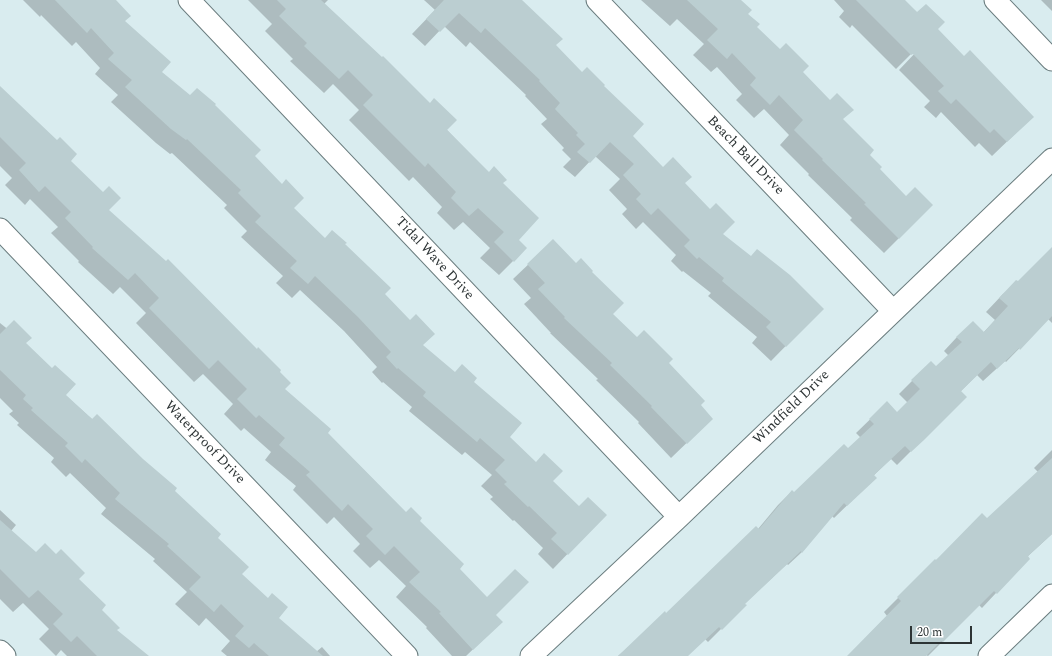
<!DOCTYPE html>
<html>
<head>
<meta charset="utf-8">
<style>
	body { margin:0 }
	#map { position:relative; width:1052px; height:656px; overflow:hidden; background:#d9ecef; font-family:Spectral,serif }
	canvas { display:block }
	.scale { position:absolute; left:910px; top:626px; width:62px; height:18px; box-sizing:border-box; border:2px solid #2d3435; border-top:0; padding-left:5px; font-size:12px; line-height:14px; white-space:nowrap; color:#2d3435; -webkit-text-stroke:3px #fff; paint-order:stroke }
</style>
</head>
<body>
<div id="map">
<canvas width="1052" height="656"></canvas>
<div class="scale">20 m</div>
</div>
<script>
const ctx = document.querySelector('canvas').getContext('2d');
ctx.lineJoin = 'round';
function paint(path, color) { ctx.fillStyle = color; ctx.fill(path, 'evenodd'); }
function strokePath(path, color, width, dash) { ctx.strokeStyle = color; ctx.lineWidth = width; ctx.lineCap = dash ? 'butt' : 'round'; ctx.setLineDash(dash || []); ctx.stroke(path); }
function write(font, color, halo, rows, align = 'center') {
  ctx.font = font + ' Spectral,serif'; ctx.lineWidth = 4; ctx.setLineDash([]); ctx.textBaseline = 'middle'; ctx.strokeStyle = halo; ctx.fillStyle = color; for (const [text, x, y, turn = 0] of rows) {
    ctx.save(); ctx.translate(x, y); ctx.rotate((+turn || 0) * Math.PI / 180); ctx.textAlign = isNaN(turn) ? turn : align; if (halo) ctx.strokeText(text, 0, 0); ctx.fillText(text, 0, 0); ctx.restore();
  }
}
const shadow = new Path2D(`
	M23,0H115L124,22L161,72L190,96L214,105L292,208L325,239L344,244L384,294L422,345L455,373L472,382L508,437L579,508L605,515L553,569L538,554L543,548L514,520L513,521L490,499L493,497L481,486L492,475L465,452L462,455L409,411L412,407L383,382L382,383L372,372L377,367L344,331L300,290L292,298L276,283L283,276L241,237L247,231L224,208L227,205L172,153L170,154L156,143L111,102L118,95L95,74L100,68L76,42L72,46L41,15L40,17Z
	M248,0H328L324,4L489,173L502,183L518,240L513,261L499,275L480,258L490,248L463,222L454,230L437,213L442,207L413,177L409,181L349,120L359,110L333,84L324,93L290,61L293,59L265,31L272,24Z
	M424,0H520L555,45L632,136L663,168L684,183L722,234L750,257L822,309L771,361L752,343L757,337L708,296L711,293L683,271L682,272L671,261L676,255L643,222L636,229L622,214L627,209L609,190L620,179L595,156L575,177L563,167L571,159L562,150L564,148L541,124L547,119L525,96L526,95L470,42L466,47L444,26L425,46L412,34L435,10Z
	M641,0H739L756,27L802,72L842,120L879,169L906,197L932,205L884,253L850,220L852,218L808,175L809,174L780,145L789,135L764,109L754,118L736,100L742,94L717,67L711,72L693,55L704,44L677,19L670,26Z
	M834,0H903L936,29L1018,131L992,156L979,143L975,147L941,112L936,118L924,107L930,101L899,70L917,51L915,50L896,69L852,25L850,28L839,17L844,11Z
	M1041,0H1052V11Z
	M0,88L70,161L108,210L278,372L284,389L406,513L418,521L459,569L495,615L487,636L466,656H452L426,628L427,627L396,597L406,586L379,560L370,568L353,551L360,544L334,517L327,524L293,490L296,486L265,460L271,452L244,428L241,431L224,414L233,404L203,374L194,382L136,323L146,313L120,287L113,294L78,262L79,261L51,233L58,227L30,199L25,205L5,185L12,178L0,166Z
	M553,241L576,264L591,272L612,314L637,339L668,363L700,406L697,433L671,458L638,423L639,422L596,380L598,379L550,333H551L524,304L531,298L513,279Z
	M1052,248V323L1048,319L1006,362L1005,361L983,381L977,375L960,392L965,397L897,465L891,459L873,476L862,491L834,518L832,516L802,552L788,565L787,564L744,604L745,605L708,642L705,639L687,656H618L666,614L758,529L778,505L792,491L794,493L848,450L861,438L856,433L887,403L897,413L908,403L899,394L931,362L936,368L949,356L944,351L957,337L983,333L995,320L986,312L1003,294L1018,282Z
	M0,323L25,343L65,395L173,491L217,538L241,574L278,618L316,652L322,647L330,656H227L221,651L230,641L206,618L199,626L175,604L187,592L153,561L155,559L101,514L106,508L70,473L66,477L51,462L54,458L17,425L19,423L9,414L13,411L0,398Z
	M1052,450V534L1027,557L996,593L982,608L979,605L928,656L926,655L925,656H848L887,616L884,612L935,561L987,519L1038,472L1034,468Z
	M0,510L16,525L11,531L36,554L78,579L116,630L147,656H67L61,650L56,656L39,639L49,629L23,603L13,612L0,599Z`);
const building = new Path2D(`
	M55,0H116L131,16L125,21L171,62L162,72L190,95L197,88L216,104L215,105L261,150L255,156L282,184L286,179L304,198L294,208L325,238L332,230L347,243L345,244L391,288L385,294L410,320L416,314L435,334L423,345L455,372L462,364L477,378L474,382L522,423L510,437L536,462L544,453L563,471L553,481L579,506L588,497L607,515L568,555L551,539L557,533L529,506L528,507L504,484L507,482L495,470L505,460L480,438L477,442L423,396L426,392L398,368L397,369L386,357L391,352L358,317L315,276L308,284L290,268L297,261L255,222L261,216L238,193L241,190L187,139L186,140L171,129L125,87L132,80L108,59L114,53L91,28L87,33Z
	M277,0H321L382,57L383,56L430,103L434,98L457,120L447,130L489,172L494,166L507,180L503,183L539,218L519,240L527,248L514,262L494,242L504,232L478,208L469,216L451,198L456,192L428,163L425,167L363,105L373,95L348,70L339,79L304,46L307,43L279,16L286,9Z
	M444,0H522L563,39L556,45L582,72L587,67L605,85L604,86L644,124L633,136L663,167L673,157L692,177L685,183L710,209L716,203L735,222L723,234L751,256L757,249L790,275L824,309L786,347L766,327L771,322L722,281L724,278L699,257L697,259L684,246L690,240L658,208L651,215L636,199L641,194L623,175L634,164L610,142L590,163L577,152L585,144L576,135L578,133L555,109L560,103L539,81L540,80L485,28L481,33L459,13L440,32L426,19Z
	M687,0H741L752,10L748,14L760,24L757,27L780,49L786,43L809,66L803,72L830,100L837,93L854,110L843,119L874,150L870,155L882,167L880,169L906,196L915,187L933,205L899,239L864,204L866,203L822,160L823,159L794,130L803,120L779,95L770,105L750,85L756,78L732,53L727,59L707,40L718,29Z
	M856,0H905L917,12L926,4L945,22L938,29L964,56L970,50L1034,117L1007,142L994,129L990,133L956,99L951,104L938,91L944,86L913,54L911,55Z
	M0,86L57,140L60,137L77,154L71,161L103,192L109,186L121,198L109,210L166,261L168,259L257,349L258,347L281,370L280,372L291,383L285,389L331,429L328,433L406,512L411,507L422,518L420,521L464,564L460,569L487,597L515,569L529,582L496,615L503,622L473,650L439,613L441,612L409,582L420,572L394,546L385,555L366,536L373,529L348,504L342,511L306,475L310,472L279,445L285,438L259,415L256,418L237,399L247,389L218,360L209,369L149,308L159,298L135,273L128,280L92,248L93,247L65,218L71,212L45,186L39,192L19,170L26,163L0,137Z
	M553,239L576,263L581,258L593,271L592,272L624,303L613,314L637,337L644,330L673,359L669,363L705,401L701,405L713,419L687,444L651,407L652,406L610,365L612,363L564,318L565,317L538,289L545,283L527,264Z
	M1052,247V316L1020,350L1019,348L997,369L991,362L961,391L967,397L924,440L911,452L905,446L874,475L877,478L847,506L844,503L802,553L801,551L745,604L747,605L722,630L719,627L688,656H618L665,611L666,613L756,526L759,529L792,490L794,492L844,444L848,448L874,424L869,419L887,401L897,412L920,389L911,380L931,361L936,366L962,342L956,337L973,321L984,332L1008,306L999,298L1016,280L1018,281Z
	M14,320L32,338L26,343L52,368L55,365L76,384L66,395L92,419L97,414L143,459L177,488L175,491L221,534L218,538L249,567L242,574L268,598L272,593L288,607L279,618L323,656H269L254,643L249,648L235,636L244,626L221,604L214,612L189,589L201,577L167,546L169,544L115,499L120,493L85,459L82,463L65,446L68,443L31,410L33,408L23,399L26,395L0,370V334Z
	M1052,458V534L1028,556L1030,559L997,594L994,591L943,642L941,641L926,656H847L901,601L897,597L935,559L936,560L982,513L987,518Z
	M0,520L36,552L45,543L56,554L61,549L85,573L79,579L106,605L102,610L120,628L117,630L149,656H97L77,636L71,642L53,624L63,614L38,590L29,598L0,569Z`);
const street = new Path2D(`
	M189,0L679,517
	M597,0L893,311
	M995,0L1052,60
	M0,229L407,656
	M0,651L5,656
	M531,656L679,517L1052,159
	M989,656L1052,595`);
const streetNames = [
	["Beach Ball Drive",745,156,46],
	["Tidal Wave Drive",434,259,47],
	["Windfield Drive",792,408,-44],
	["Waterproof Drive",204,443,46]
];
paint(shadow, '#0003');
paint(building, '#bbced1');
strokePath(street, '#6b7d7f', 23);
strokePath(street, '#fff', 21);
write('14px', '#2d3435', '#fff', streetNames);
</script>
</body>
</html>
